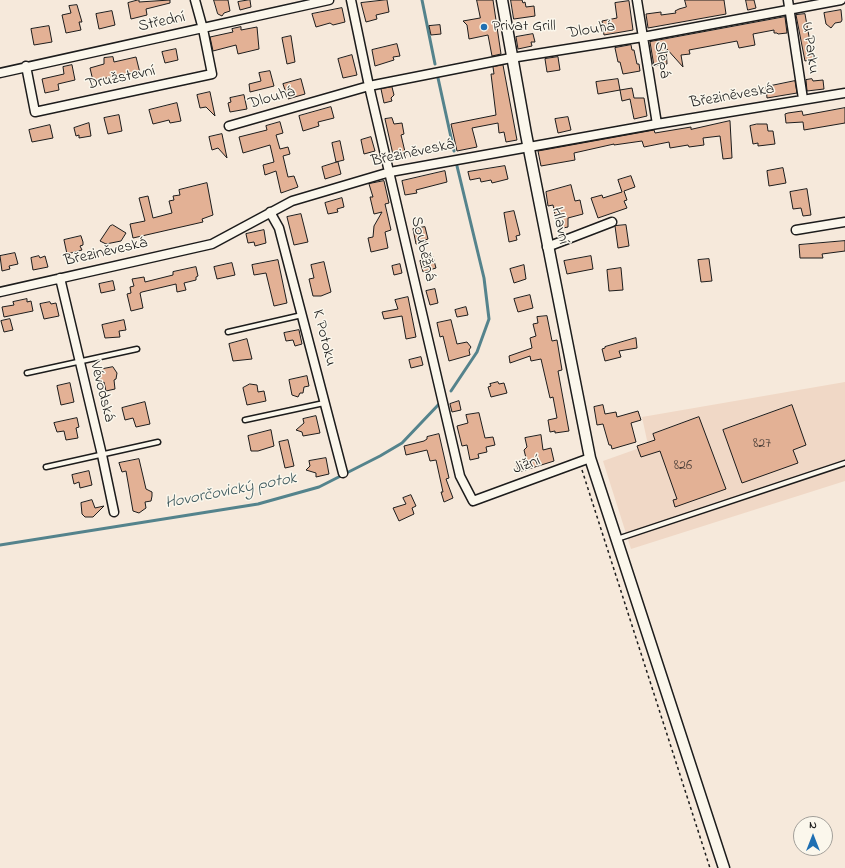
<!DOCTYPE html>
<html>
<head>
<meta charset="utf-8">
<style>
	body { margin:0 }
	#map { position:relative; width:845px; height:868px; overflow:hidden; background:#f6e9db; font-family:"Indie Flower",sans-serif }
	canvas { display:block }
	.north { position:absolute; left:793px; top:816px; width:40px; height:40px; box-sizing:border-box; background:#fbf7ec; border:1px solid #a29f99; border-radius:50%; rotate:0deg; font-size:11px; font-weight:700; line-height:16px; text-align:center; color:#1c1c1c }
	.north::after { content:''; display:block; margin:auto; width:14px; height:18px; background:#1f6fb2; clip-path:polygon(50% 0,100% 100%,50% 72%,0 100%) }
</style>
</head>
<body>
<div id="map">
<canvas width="845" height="868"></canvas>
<div class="north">N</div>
</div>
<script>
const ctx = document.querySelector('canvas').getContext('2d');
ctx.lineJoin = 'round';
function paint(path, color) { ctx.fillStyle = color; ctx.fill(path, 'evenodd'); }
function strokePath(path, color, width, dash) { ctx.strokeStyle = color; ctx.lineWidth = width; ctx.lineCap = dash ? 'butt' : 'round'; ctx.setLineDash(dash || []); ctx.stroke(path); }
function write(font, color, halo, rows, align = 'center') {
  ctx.font = font + ' "Indie Flower",sans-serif'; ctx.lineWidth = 3; ctx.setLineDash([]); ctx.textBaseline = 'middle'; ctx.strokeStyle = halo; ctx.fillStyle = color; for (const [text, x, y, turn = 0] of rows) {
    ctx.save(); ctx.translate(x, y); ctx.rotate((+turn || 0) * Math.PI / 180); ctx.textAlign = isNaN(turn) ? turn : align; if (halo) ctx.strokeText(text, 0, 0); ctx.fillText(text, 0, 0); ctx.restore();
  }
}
const built = new Path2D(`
	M845,382V481L631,549L603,461L648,445L642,417Z`);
const stream = new Path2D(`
	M422,0L435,64
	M438,78L454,151
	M451,391L477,352L489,319L484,278L457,166
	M0,545L258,504L319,487L380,456L402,443L440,403`);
const building = new Path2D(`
	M139,0V2L170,0V3L146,9L147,15L131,19L128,3Z
	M214,0H228L230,11L224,13L222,16L218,14Z
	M250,0L251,7L240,10L238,2Z
	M387,0L389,12L376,15L377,19L366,22L361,3Z
	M477,0H493L501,54L492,56L488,35L469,39L467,25L463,21L480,18Z
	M511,0H522L523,3L525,2L526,7L534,6L535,16L514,19Z
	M685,0H724L726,14L648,28L646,14L661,12V15L676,13L675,11L679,9L686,7Z
	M746,0H754L756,8L748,10Z
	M629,1L633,30L604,35L602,21L617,18L615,3Z
	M77,5L82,22H79L81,30L66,33L62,15L71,13L69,6Z
	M342,8L345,22L333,25L330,23L316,27L312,14Z
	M841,10L842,20L841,22L835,23L831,28L826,24L824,13Z
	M112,11L115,25L99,29L96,14Z
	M805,14L813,59L805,61L796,15Z
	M785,17L787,33L778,34L777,33H774V30L753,34L755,45L739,48L737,41L689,50L690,54L681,55L683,67L666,48L667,64L654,66L650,42Z
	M440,25L441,34L431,35L429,26Z
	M49,26L52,42L34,45L31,29Z
	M241,27V30L257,27L259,49L238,54L236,45L213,51L210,37L233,32L232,29Z
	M533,34L535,42H531L532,46L518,49L516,37Z
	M291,36L295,62L287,64L282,38Z
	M397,44L400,56L393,57L394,60L375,66L372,50Z
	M631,45L632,50H634L637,64H639L640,71L623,74L620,62H618L615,48Z
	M176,49L178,60L165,63L162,52Z
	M352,55L357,75L343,78L338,59Z
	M113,57L114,62L136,57L140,73L124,76V74L93,81L90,68L104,64V58Z
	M558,57L560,70L547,72L545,59Z
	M72,65L75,80L58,84L59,90L45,93L42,79L64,74L63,67Z
	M503,65L517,140L506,142L504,132L499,133L498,123L472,128L477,147L457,151L451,124L496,115L491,74H494L493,67Z
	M270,71L274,86L250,92L249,84L261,81L259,73Z
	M301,79L305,94L288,99L283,84Z
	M618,79L620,90L632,88L634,98H644L647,116L634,119L630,99L622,101L620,90L598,94L596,82Z
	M812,79L813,81L823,80L824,89L807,91L806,80Z
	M795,81L797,93L767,98L766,87Z
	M392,87L394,95L391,98L392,101L384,103L381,89Z
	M210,92L215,116L206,107L200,108L197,95Z
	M244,95L247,109L230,112L228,103L231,102L230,98Z
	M177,103L181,121L170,123L169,120L153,124L149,110Z
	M331,107L334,118L318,122L319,126L303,131L299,116Z
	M845,108V123L804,130L803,122L786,123L785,114L788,113L802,111L803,115Z
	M119,115L122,131L108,134L104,118Z
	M568,117L571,130L558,133L555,119Z
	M392,118L394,124L402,123L404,134L401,135L406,156L394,159L385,119Z
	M730,121L732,158L723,159L720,136L703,138L704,145L689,147L688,145L670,148L669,142L644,147L642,141L614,145V144L574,153L575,160L541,166L538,151L654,130L655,133L691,127V129Z
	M280,122L283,133L276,135L280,149L288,147L290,154L283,156L288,177L294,176L298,187L281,193L276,171L265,175L263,165L274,162L270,145L243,153L239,137L267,130L266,126Z
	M89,123L91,136L79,138V135L76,136L74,128Z
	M757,124H767L768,131H773L775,144L758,146V143L753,144L750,126Z
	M50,125L53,138L32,142L29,130Z
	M222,134L227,158L218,148L212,150L209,137Z
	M371,137L375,151L364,154L361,140Z
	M340,141L344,160L336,162L332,143Z
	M338,162L341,174L325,179L322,167Z
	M505,166L508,179L492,183L491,180L481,182L480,178L470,180L468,172Z
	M783,168L786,183L769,186L767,171Z
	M445,171L447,182L416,190L417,193L405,195L402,181Z
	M631,176L635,187L624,191L627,200L624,201L627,208L598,218L591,198L602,195L603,198L622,192L618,180Z
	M384,181L389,203L385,204L391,230L385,232L388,248L371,252L368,238L373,237L374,226L382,212L374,214L370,197H373L369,184Z
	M207,183L213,215L202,219L203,222L133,238L130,224L145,221L139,198L148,196L153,218L172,213L169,201L174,200L173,196L180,195L179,190Z
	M571,185L575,201L580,200L583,214L568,218V227L558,229L553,205L548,206L546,192Z
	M807,189L811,215L803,216L801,208L793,209L790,192Z
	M342,198L344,207L337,209L338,212L328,214L325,203Z
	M514,211L520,235L516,236L517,240L509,242L504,213Z
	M301,214L308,242L294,245L287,217Z
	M113,225L126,233L121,241L106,244L100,241L110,226Z
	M626,225L629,246L618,248L615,226Z
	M425,227L428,239L425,240L426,242L416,244L413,229Z
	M264,230L266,243L255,246L254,242L248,243L246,234Z
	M81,236L83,242V245L80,246L82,250L67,254L64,240Z
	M845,241V251L822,254L823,258H800L799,245Z
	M15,253L18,264L9,266L10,269L2,271L0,256Z
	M39,256L40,258L45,256L48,267L33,270L31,258Z
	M591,256L593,269L567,274L564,261Z
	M433,257L436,268L423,272L420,261Z
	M709,259L712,281L701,282L698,260Z
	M278,260L287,303L274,306L266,273L254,275L252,265Z
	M324,262L331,292L321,296H313L309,279L314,278L311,265Z
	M232,263L235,275L217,279L214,267Z
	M400,264L402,273L394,275L392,266Z
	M524,265L526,279L514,283L510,269Z
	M196,267L198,276L196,277V280L184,283L186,290L177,292L176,284L142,292L140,293L143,308L131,311L127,294L131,293L130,287L134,286L132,279L144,277L145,282L173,275V272Z
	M621,268L623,290L609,291L607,270Z
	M113,281L115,290L101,293L99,284Z
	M435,289L438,303L430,305L426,291Z
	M530,295L533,308L518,312L514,299Z
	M408,297L416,337L406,339L402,316L384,319L382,312L398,309L395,300Z
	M27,299V302L31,301L33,311L4,317L2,307L14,305L13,302Z
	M50,302L51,304L56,303L59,316L44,319L40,304Z
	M466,307L468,315L457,317L455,310Z
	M547,316L552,341L557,340L562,370L558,371L569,431L555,433V431L550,432L548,420L557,418L553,397L550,398L541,359L531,361L530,356L510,363L509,356L532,348L530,338L536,336L533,324L538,323L537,317Z
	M10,319L13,330L4,332L1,321Z
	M124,320L126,330L119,331L120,337L105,338L102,325Z
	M451,320L457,344L467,342L471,347L469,350L470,355L449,361L443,336L440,337L437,323Z
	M299,330L302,344L295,346L293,340L286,341L284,333Z
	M636,338L637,348L619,351L621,357L605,361L602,349L605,348V347Z
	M247,339L252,359L233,361L229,344Z
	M421,357L423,365L411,368L409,360Z
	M113,367L117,373L116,379L114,380L115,389L106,391L104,382L101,383L97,377L98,370Z
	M307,376L309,386L304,387L303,393H300L298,397L292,395L289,380Z
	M498,382L499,384L504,383L507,393L491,397L488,387L491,386L490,384Z
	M70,383L74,402L61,405L57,386Z
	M250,384L257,385L258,392L264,391L266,401L247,405L243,388Z
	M459,401L461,410L452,412L450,404Z
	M145,402L150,424L136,427L133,418L125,420L122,408Z
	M603,405L605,414L616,412L617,417L638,411L641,420L631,423L636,442L612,449L611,445H609L603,424L597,425L594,407Z
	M792,405L806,445L793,450L798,463L742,483L723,430Z
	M479,413L485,438L493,437L495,445L486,447L487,452L478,454L479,458L470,460L467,445L462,446L457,426L468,423L466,415Z
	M316,416L320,433L303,436L302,432L296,430L304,423L303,419Z
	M699,417L726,489L675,507L673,500L677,499L660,451L641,457L637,446L655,440L653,434Z
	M77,418L79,427L76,428L78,438L66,440L64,431L57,432L54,423Z
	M271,430L274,446L258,451H251L248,436Z
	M439,434L449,478L446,479L453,498L444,502L441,492H443L436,460L430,461L427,450L406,455L404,446L424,441L427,439V437Z
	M541,435L543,450L551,448L554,461L519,472L516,463L526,458L524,450L527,447L525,438Z
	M288,440L294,466L285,468L279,442Z
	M326,458L329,474L316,477V473L306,470L310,466L309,461Z
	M139,459L146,489L152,492V496L151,501L145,502L146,508L139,513L133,511L126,471L122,472L119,463Z
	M89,471L92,485L80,488L79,482L74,484L72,475Z
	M411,495L416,506L412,508L414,514L399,521L393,508L406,504L403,498Z
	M92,500L95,508L104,506L93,517H85L82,514L81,503Z`);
const path = new Path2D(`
	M582,470L710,868`);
const service = new Path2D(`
	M228,332L302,315
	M27,373L137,349
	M245,420L324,403
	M46,467L158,442
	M617,539L845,463`);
const minor = new Path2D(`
	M351,0L369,86L460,476L473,501L590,458
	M637,0L657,124
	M788,0L803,99
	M26,66L35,112L212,74L203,29L195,0
	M0,73L329,0
	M229,126L369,86L511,58L643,37L841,0
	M270,212L279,228L343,473
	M796,230L845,222
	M547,247L612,222
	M60,278L102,455L114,512
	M0,292L212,244L292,201L390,172L657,124L845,93`);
const tertiary = new Path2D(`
	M502,0L526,134L590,458L724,868`);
const markers = [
	[484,27,4,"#1f6fb2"]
];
const numberNames = [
	["827",762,445],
	["826",683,467]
];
const streetNames = [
	["Střední",162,23,-12],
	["Dlouhá",591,31,-9],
	["U Parku",809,48,82],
	["Slepá",661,60,81],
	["Družstevní",121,79,-12],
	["Březiněveská",732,97,-10],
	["Dlouhá",272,99,-16],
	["Březiněveská",413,154,-12],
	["Hlavní",559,226,79],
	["Souběžná",422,249,77],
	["Březiněveská",106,253,-13],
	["K Potoku",323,338,76],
	["Vévodská",101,392,76],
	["Jižní",527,466,-20]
];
const poiNames = [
	["Privat Grill",492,27]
];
const waterNames = [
	["Hovorčovický potok",231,492,-11]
];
paint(built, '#f0d8c6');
strokePath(stream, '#54838c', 3);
paint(building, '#e3b195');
strokePath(building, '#1c1c1c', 1);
strokePath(service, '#1c1c1c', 7);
strokePath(minor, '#1c1c1c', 11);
strokePath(tertiary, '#1c1c1c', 13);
strokePath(path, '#1c1c1c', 1.5, [3, 3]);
strokePath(service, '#fbf7ec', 4);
strokePath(minor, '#fbf7ec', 8);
strokePath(tertiary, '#fbf7ec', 10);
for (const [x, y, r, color] of markers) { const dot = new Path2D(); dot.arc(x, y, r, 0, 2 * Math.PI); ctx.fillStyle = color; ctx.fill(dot); strokePath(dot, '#fbf7ec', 1.5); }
write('14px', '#4e413a', null, numberNames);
write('16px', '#1c1c1c', '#fbf7ec', streetNames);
write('16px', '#1c1c1c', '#fbf7ec', poiNames, 'left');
write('italic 17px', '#3d585d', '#fbf7ec', waterNames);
</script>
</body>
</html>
